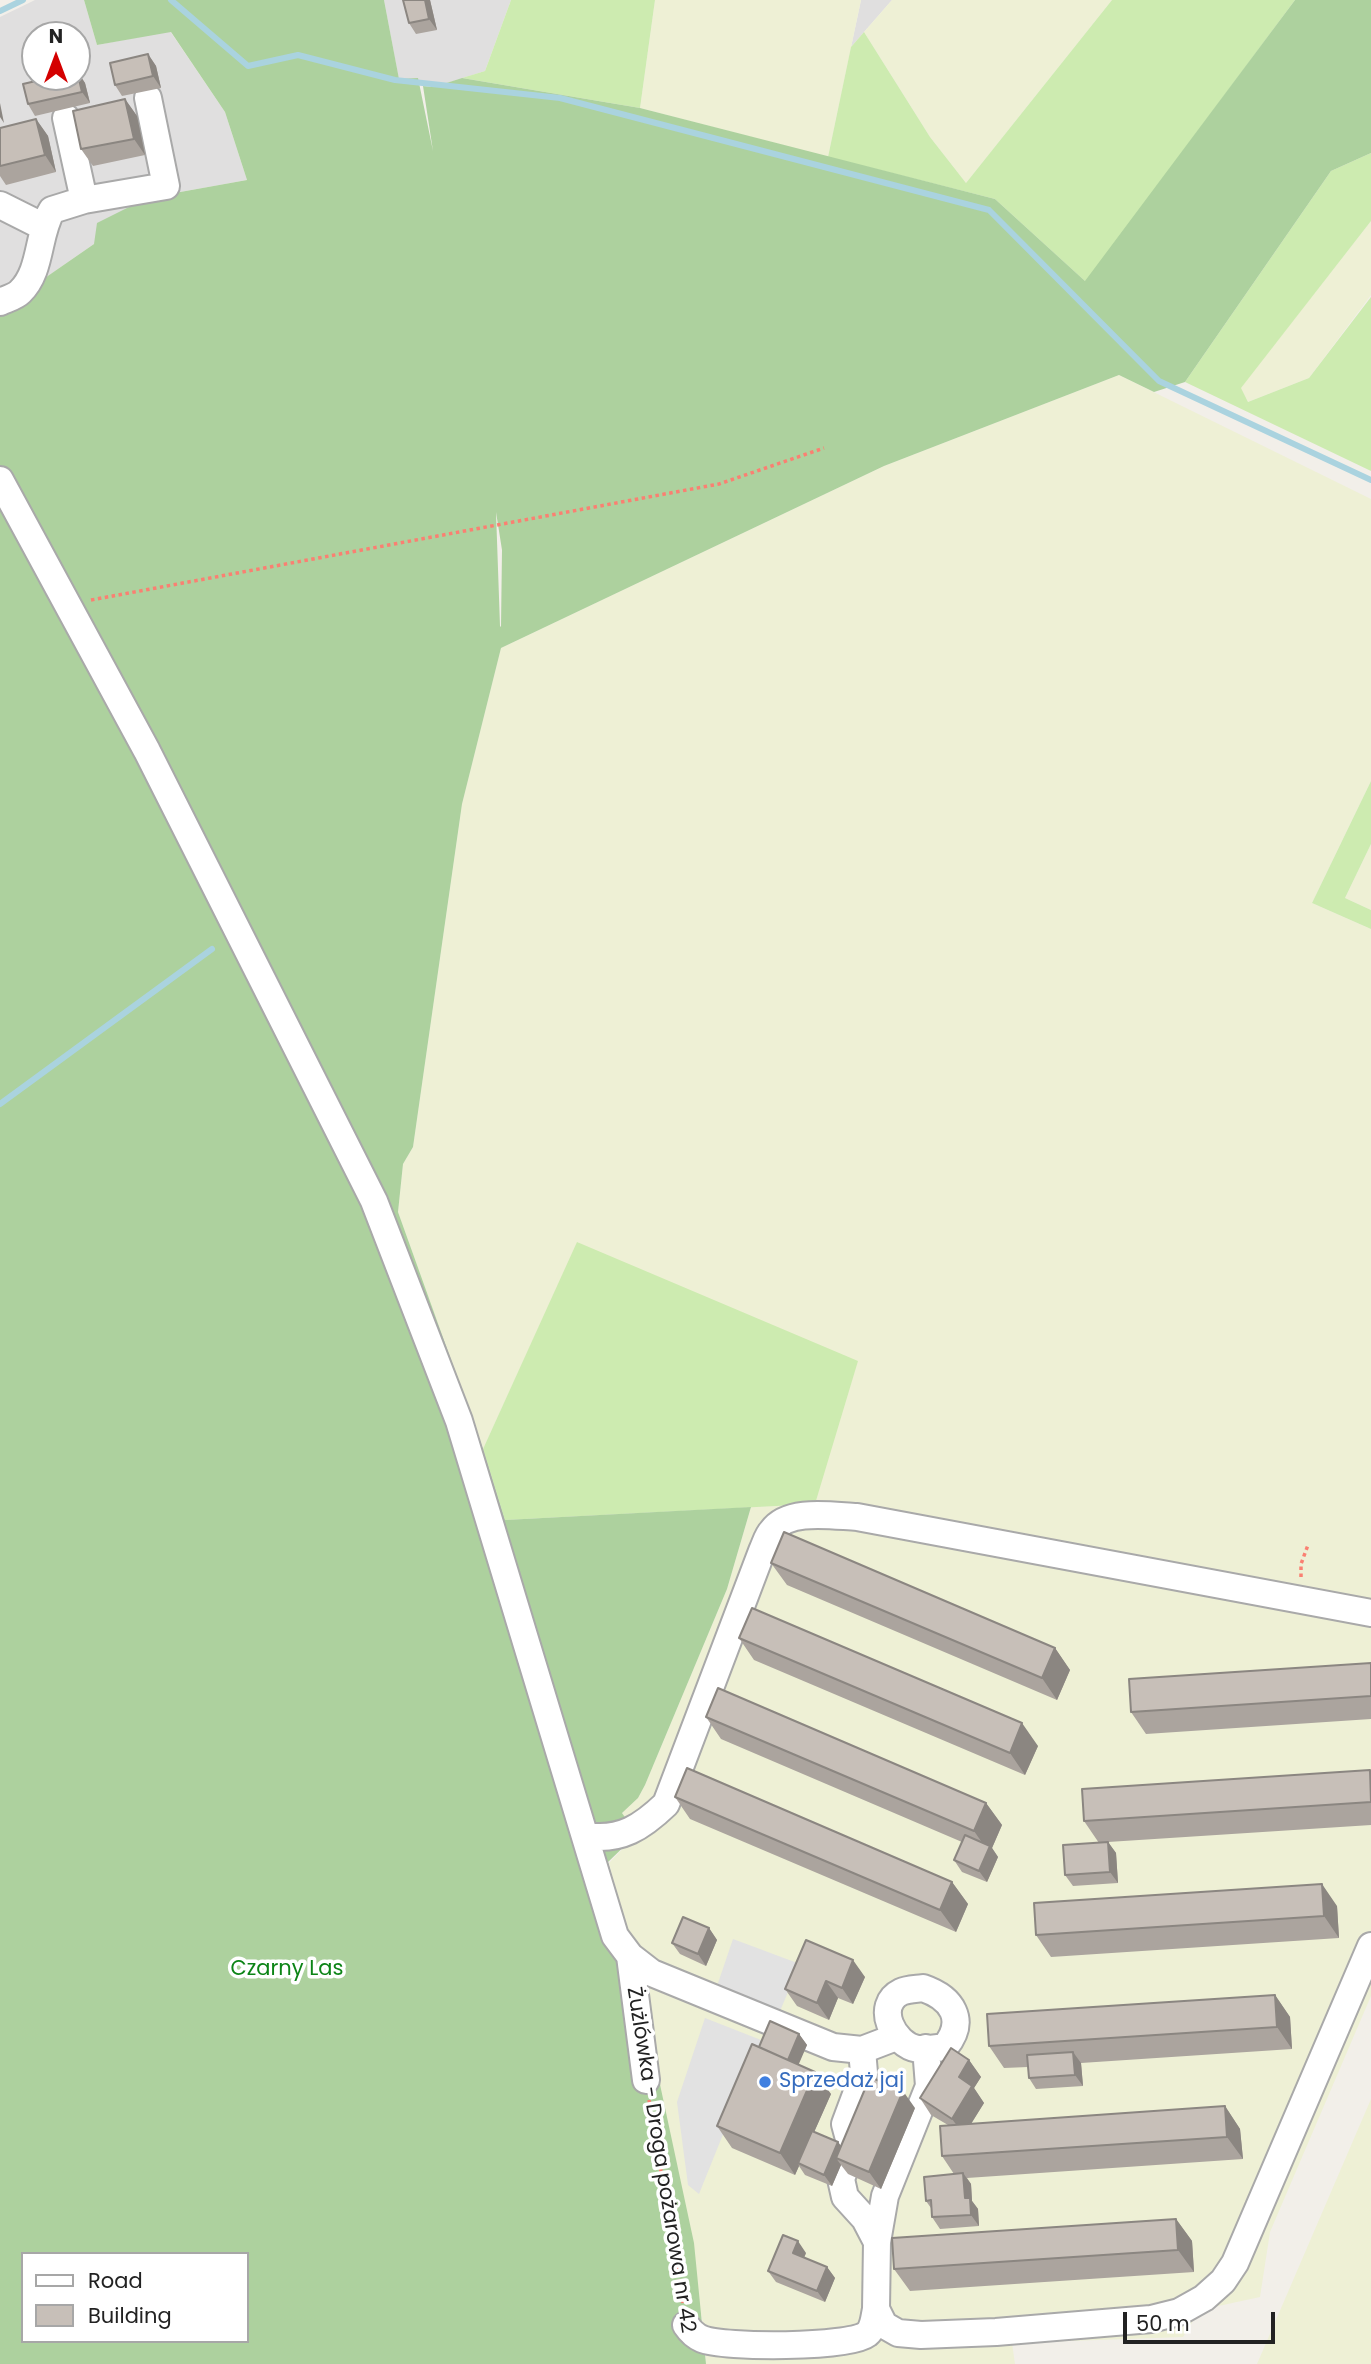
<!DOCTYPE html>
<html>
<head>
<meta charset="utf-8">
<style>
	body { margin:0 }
	#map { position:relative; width:1371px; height:2364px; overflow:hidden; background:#f2efe9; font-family:Poppins,sans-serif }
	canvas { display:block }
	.legend { position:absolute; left:21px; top:2252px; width:228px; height:91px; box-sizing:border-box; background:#fff; border:2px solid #a7a7a7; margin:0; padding:9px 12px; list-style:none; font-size:21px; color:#222 }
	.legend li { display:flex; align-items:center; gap:14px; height:35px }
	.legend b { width:35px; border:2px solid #a7a7a7 }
	.north { position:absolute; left:21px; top:21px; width:70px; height:70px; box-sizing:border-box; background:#fff; border:2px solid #a7a7a7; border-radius:50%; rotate:0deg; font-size:19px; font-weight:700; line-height:28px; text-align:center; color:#222 }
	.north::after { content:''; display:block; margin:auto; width:24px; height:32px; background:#d40000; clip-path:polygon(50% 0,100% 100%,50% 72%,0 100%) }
	.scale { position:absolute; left:1123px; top:2312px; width:152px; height:32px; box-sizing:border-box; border:4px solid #222; border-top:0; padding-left:9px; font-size:21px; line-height:24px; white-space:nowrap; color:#222; -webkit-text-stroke:5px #fff; paint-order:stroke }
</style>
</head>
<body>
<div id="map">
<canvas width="1371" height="2364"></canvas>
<ul class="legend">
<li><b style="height:9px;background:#fff"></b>Road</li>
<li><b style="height:19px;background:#c7bfb8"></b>Building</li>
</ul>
<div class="north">N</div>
<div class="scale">50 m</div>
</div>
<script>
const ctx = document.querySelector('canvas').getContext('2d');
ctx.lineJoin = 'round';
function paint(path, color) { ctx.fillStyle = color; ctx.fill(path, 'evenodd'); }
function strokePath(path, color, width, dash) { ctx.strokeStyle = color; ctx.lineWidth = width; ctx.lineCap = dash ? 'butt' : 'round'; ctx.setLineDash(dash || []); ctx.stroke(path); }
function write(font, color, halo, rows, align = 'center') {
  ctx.font = font + ' Poppins,sans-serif'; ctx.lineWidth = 7; ctx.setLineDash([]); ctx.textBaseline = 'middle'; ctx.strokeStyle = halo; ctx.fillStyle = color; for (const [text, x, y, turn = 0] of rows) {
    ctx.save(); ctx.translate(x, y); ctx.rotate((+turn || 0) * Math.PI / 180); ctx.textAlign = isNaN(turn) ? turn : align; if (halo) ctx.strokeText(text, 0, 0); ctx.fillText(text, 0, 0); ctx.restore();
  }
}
const residential = new Path2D(`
	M35,0H84L97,45L170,31L225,112L247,180L147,198L94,244L0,309V17ZM35,35H77V77H35Z
	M384,0H511L485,71L434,87L399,80Z
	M861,0H892L851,47Z`);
const farmland = new Path2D(`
	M655,0H861L828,157L640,108Z
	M892,0H1112L966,183L930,137L864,32Z
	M1371,221V295L1309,378L1248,402L1240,388Z
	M1119,375L1371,499V781L1312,903L1371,929V1996L1270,2232L1260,2297L1200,2310L1183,2337L1012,2343L1015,2364H706L704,2329L629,1940L609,1863L637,1834L622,1813L638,1798L645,1785L727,1589L751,1507L815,1504L578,1242L483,1449L398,1212L403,1164L413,1147L462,804L501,648L884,466Z
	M1371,844V910L1345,898Z
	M1371,2099V2364H1257Z`);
const grass = new Path2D(`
	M511,0H655L640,108L462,78L485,71Z
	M1112,0H1295L1086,282L995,199L828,157L851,47L864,32L930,137L966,183Z
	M1371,153V221L1241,388L1248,402L1309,378L1371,297V471L1185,382L1331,171Z
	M1371,781V844L1345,898L1371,910V929L1312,903Z
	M577,1242L858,1361L815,1504L505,1520L483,1449Z`);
const forest = new Path2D(`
	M84,0H384L399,79L418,78L433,151L423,86L434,87L462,78L640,108L995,199L1085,281L1295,0H1371V153L1331,171L1185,382L1154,392L1119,375L884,466L501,648L462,804L413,1147L403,1164L398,1212L483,1449L505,1520L751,1507L727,1589L645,1785L638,1798L622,1813L637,1834L608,1862L629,1940L694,2243L706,2364H0V309L94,244L97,223L147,198L247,180L225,112L171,32L97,45ZM496,512L502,550L501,627L500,626ZM23,2254H247V2341H23Z`);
const parking = new Path2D(`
	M733,1939L800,1964L780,2011L717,1986Z
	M705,2018L761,2040L699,2194L688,2185L677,2102Z`);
const stream = new Path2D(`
	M171,0L248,66L298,55L395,80L560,98L989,210L1159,381L1371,480
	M0,11L23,0
	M0,1104L212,949`);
const path = new Path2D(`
	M91,600L719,484L824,448
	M1301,1577V1564L1308,1545
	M649,2100L683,2303`);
const minor = new Path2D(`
	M66,118L84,200
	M0,205L42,226
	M0,302C6,299 15,297 20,292C42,271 37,235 52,210L84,200L166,186L148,98
	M0,480L147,751L374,1201L459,1421L615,1936L630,1956L652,1973L833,2047L862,2050L896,2037
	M587,1836C621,1841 642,1827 666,1804L762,1551C765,1545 767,1536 772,1531C788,1508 833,1516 857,1517L1371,1613
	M630,1956L646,2080
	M923,1988C952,1998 967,2020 945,2047C936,2048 926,2050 918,2049C893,2045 874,2005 901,1992C907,1989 917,1989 923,1988Z
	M926,2048L929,2086L885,2196L877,2242L876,2309L884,2325L898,2333L921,2335L996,2332L1151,2319L1179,2312L1204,2298L1223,2281L1235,2263L1371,1946
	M862,2050L864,2073L845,2124L852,2150L841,2179L845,2197L865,2219L877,2242
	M686,2325C690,2331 695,2336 702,2339C724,2348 849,2348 867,2334C874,2328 874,2318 876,2309`);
const wall = new Path2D(`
	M430,0L437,30L416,34L409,23Z
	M148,54L156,66L161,88L122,96L115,85Z
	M77,71L85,83L90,103L35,116L28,104Z
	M125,99L137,116L145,155L93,166L81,149Z
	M36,119L48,136L56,172L6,185L0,176V128Z
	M771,1563L1055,1648L1070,1670L1057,1700L787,1585Z
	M739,1638L1038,1746L1025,1775L754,1660Z
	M1371,1663V1719L1146,1734L1131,1712Z
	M706,1717L986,1803L1002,1825L992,1848L998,1857L987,1882L962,1872L954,1860L962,1842L721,1739Z
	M1370,1770L1371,1771V1825L1108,1842L1116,1853L1118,1883L1073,1886L1065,1875L1099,1843L1084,1821Z
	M675,1797L952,1882L968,1904L956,1932L690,1819Z
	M1337,1906L1339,1938L1051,1957L1036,1935Z
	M709,1928L717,1940L706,1966L680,1954L672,1943Z
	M806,1940L865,1977L853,2004L838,1998L829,2020L797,2006L785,1989Z
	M1275,1995L1290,2017L1292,2049L1081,2063L1083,2086L1036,2089L1029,2078L1028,2067L1004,2068L989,2046Z
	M799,2034L807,2045L798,2064L831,2094L814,2132L838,2142L841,2146L915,2108L881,2189L848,2174L841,2165L832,2186L805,2175L799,2166L795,2175L732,2148L717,2126L759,2047Z
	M969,2060L981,2077L974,2088L984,2103L971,2124L1225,2106L1240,2129L1243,2159L967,2178L971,2184L972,2201L978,2209L979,2226L940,2229L932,2217L931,2208L926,2201L954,2174L942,2156L948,2125L931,2115L920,2098Z
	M1176,2219L1192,2241L1194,2272L910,2291L894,2269Z
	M806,2253L804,2258L827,2267L835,2278L825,2302L776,2282L768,2271Z`);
const shadedWall = new Path2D(`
	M425,0H430L437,30L429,19Z
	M148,54L156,66L161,88L153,76Z
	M77,71L85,83L90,103L82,92Z
	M125,99L137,116L145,155L134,139Z
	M0,103L4,123L0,117Z
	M36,119L48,136L56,172L45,155Z
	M1055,1648L1070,1670L1057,1700L1042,1678Z
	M1022,1723L1038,1746L1025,1775L1010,1753Z
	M986,1803L1002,1825L992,1848L998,1857L987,1882L979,1871L988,1851L974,1831Z
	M1108,1842L1116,1853L1118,1883L1110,1872Z
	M952,1882L968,1904L956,1932L940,1910Z
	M1322,1884L1337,1906L1339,1938L1324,1916Z
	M709,1928L717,1940L706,1966L698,1954Z
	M853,1960L865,1977L853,2004L842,1988Z
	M826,1981L838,1998L829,2020L817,2003Z
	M1275,1995L1290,2017L1292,2049L1277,2027Z
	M799,2034L807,2045L795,2073L787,2062Z
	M1073,2052L1081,2063L1083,2086L1075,2075Z
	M969,2060L981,2077L974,2088L984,2103L964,2135L952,2119L959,2077Z
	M815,2072L831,2094L800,2164L798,2163L799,2166L795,2175L780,2153Z
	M903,2091L915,2108L881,2189L869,2172Z
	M1225,2106L1240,2129L1243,2159L1227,2137Z
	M838,2142L846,2153L836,2158L841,2165L832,2186L824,2175Z
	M963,2173L971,2184L972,2201L978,2209L979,2226L971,2215L965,2198Z
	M1176,2219L1192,2241L1194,2272L1178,2250Z
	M798,2241L806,2253L801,2264L793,2253Z
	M827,2267L835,2278L825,2302L817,2291Z`);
const building = new Path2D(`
	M403,0H425L429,19L409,23Z
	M148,54L153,76L115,85L110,63Z
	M77,71L82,92L28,104L23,84L53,77H77Z
	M125,99L134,139L81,149L73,111Z
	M36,119L45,155L0,166V128Z
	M784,1532L1055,1648L1042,1678L771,1563Z
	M752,1608L1022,1723L1010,1753L739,1638Z
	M1371,1663V1696L1131,1712L1129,1679Z
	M718,1688L986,1803L974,1831L706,1717Z
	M687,1768L952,1882L940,1910L675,1797Z
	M1370,1770L1371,1802L1084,1821L1082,1789Z
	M965,1835L990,1846L979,1871L954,1860Z
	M1108,1842L1110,1872L1065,1875L1063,1845Z
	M1322,1884L1324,1916L1036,1935L1034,1903Z
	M683,1917L709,1928L698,1954L672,1943Z
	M806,1940L853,1960L842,1988L826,1981L817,2003L785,1989Z
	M1275,1995L1277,2027L989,2046L987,2014Z
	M770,2021L799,2034L788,2060L759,2047Z
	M752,2044L815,2072L780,2153L717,2126Z
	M951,2048L969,2060L959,2077L972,2086L952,2119L920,2098Z
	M1073,2052L1075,2075L1029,2078L1027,2055Z
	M870,2077L903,2091L869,2172L836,2158Z
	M1225,2106L1227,2137L942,2156L940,2126Z
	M812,2131L838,2142L824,2175L798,2163Z
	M963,2173L965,2198H970L971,2215L932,2217L931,2200L926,2201L924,2177Z
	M1176,2219L1178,2250L894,2269L892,2238Z
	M783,2235L798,2241L793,2253L827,2267L817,2291L768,2271Z`);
const markers = [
	[765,2082,7,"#3f7fe0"]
];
const parkNames = [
	["Czarny Las",287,1970]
];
const shopNames = [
	["Sprzedaż jaj",779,2082]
];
const streetNames = [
	["Żużlówka - Droga pożarowa nr 42",660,2160,81]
];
paint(residential, '#e0dfdf');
paint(farmland, '#eef0d5');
paint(grass, '#cdebb0');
paint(forest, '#add19e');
paint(parking, '#e2e2e2');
strokePath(stream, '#aad3df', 6);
strokePath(minor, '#a9a9a9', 30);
strokePath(path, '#fa8072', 3.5, [3.5, 3.5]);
strokePath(minor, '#fff', 26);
paint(wall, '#aba49e');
paint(shadedWall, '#8b8681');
paint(building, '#c7bfb8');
strokePath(building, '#8b8681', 2);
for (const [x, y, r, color] of markers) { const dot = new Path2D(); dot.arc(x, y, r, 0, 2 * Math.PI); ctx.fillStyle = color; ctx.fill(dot); strokePath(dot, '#fff', 2.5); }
write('21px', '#0c8416', '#fff', parkNames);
write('21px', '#366cbe', '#fff', shopNames, 'left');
write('21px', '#222', '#fff', streetNames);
</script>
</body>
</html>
